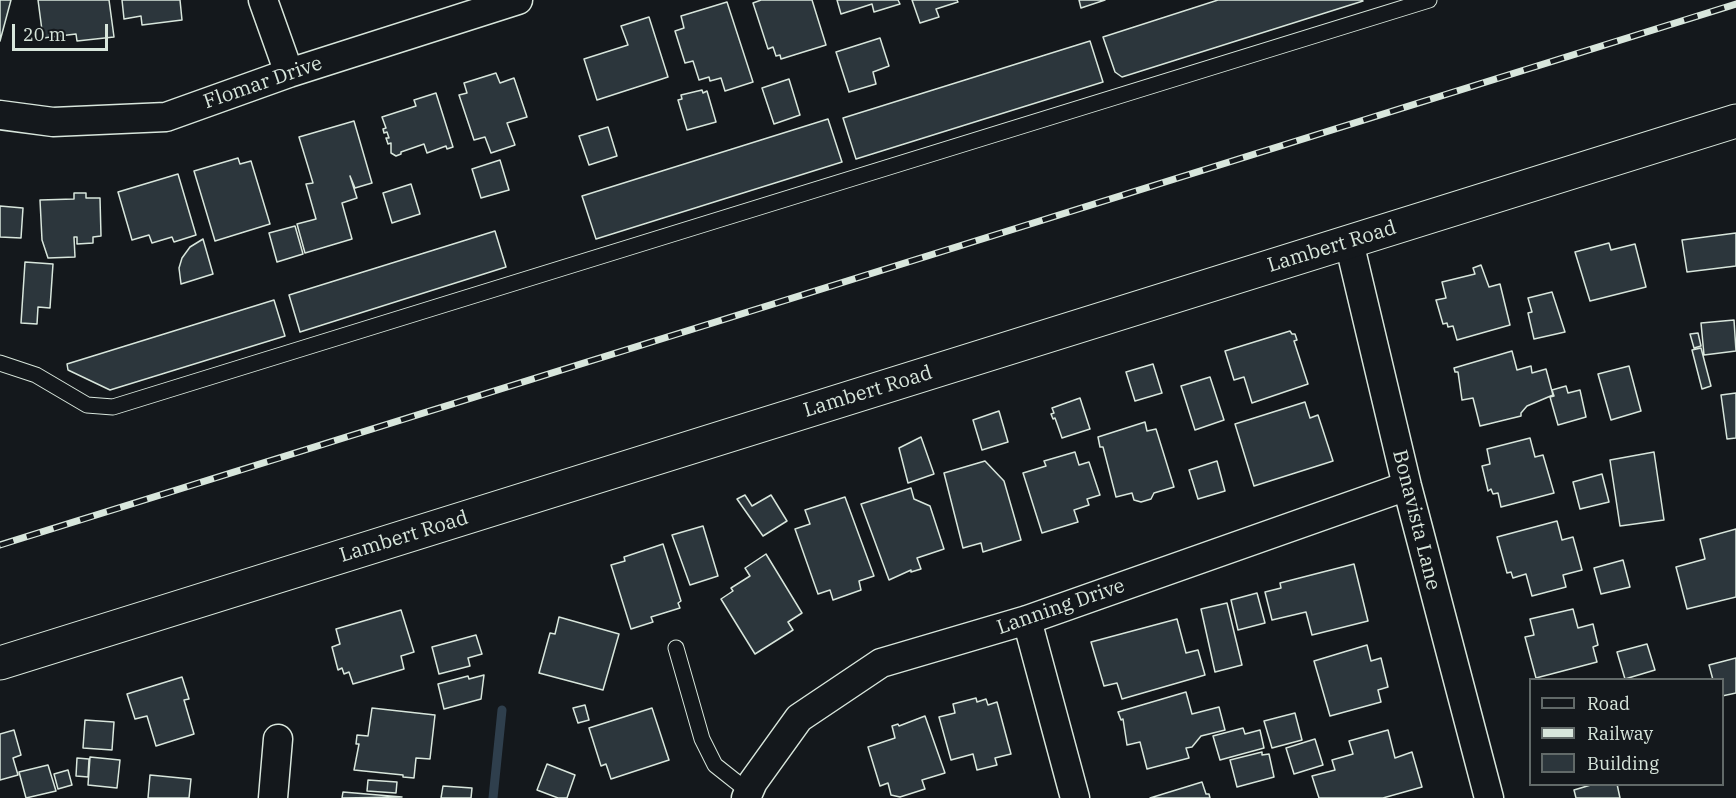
<!DOCTYPE html>
<html>
<head>
<meta charset="utf-8">
<style>
	body { margin:0 }
	#map { position:relative; width:1736px; height:798px; overflow:hidden; background:#14181c; font-family:"IBM Plex Serif",serif }
	canvas { display:block }
	.legend { position:absolute; left:1529px; top:678px; width:195px; height:108px; box-sizing:border-box; background:#14181c; border:2px solid #626a69; margin:0; padding:8px 10px; list-style:none; font-size:18px; color:#d8e6dc }
	.legend li { display:flex; align-items:center; gap:12px; height:30px }
	.legend b { width:30px; border:2px solid #626a69 }
	.scale { position:absolute; left:12px; top:24px; width:96px; height:27px; box-sizing:border-box; border:3px solid #d8e6dc; border-top:0; padding-left:8px; font-size:18px; line-height:21px; white-space:nowrap; color:#d8e6dc; -webkit-text-stroke:4px #14181c; paint-order:stroke }
</style>
</head>
<body>
<div id="map">
<canvas width="1736" height="798"></canvas>
<ul class="legend">
<li><b style="height:8px;background:#14181c"></b>Road</li>
<li><b style="height:8px;background:#d8e6dc"></b>Railway</li>
<li><b style="height:16px;background:#2c363c"></b>Building</li>
</ul>
<div class="scale">20 m</div>
</div>
<script>
const ctx = document.querySelector('canvas').getContext('2d');
ctx.lineJoin = 'round';
function strokePath(path, color, width, dash) { ctx.strokeStyle = color; ctx.lineWidth = width; ctx.lineCap = dash ? 'butt' : 'round'; ctx.setLineDash(dash || []); ctx.stroke(path); }
function paint(path, color) { ctx.fillStyle = color; ctx.fill(path, 'evenodd'); }
function write(font, color, halo, rows, align = 'center') {
  ctx.font = font + ' "IBM Plex Serif",serif'; ctx.lineWidth = 4.5; ctx.setLineDash([]); ctx.textBaseline = 'middle'; ctx.strokeStyle = halo; ctx.fillStyle = color; for (const [text, x, y, turn = 0] of rows) {
    ctx.save(); ctx.translate(x, y); ctx.rotate((+turn || 0) * Math.PI / 180); ctx.textAlign = isNaN(turn) ? turn : align; if (halo) ctx.strokeText(text, 0, 0); ctx.fillText(text, 0, 0); ctx.restore();
  }
}
const stream = new Path2D(`
	M493,798L502,710`);
const building = new Path2D(`
	M0,0H11L0,41Z
	M38,0H109L114,37L77,41L76,34L43,38Z
	M122,0H180L182,20L142,25L141,16L124,19Z
	M761,0H812L826,45L781,59L780,55L776,56L773,47L768,49L753,3Z
	M837,0H898L900,4L874,12L872,4L841,14Z
	M912,0H957L958,2L936,9L939,17L920,23Z
	M1079,0H1105L1081,8Z
	M1218,0H1362L1363,1L1122,77L1115,72L1103,37Z
	M727,2L753,82L725,91L721,78L710,81L709,77L699,80L693,61L685,63L675,31L684,28L681,16Z
	M649,17L668,77L597,100L584,59L628,45L621,26Z
	M880,38L889,66L873,72L876,84L849,92L836,52Z
	M1090,41L1103,82L856,159L843,118Z
	M496,73L500,83L514,78L527,117L507,123L515,145L491,153L485,137L474,140L459,95L467,93L464,83Z
	M789,79L800,115L774,124L762,88Z
	M702,90L703,93L707,91L716,122L687,130L678,100L682,99L681,95Z
	M436,93L453,147L447,149L446,146L427,153L424,144L401,152V154L396,156L391,153V143L388,144L386,138H389L387,132L384,133L383,129L386,128L382,117L416,106L414,100Z
	M828,119L842,162L596,239L582,196Z
	M354,121L372,183L355,188L350,176L357,198L342,203L352,239L305,253L297,224L316,219L306,184L313,183L299,137Z
	M608,127L617,156L589,165L579,136Z
	M238,158L240,164L251,161L270,224L215,241L194,171Z
	M500,160L509,190L481,198L472,169Z
	M178,174L196,235L174,242L172,237L152,243L149,235L132,240L118,192Z
	M411,184L420,214L392,223L383,193Z
	M74,193H86V198H100L101,236L93,237V243L77,244V237H74L75,257L48,258L42,240L40,200L74,199Z
	M0,206L23,208L21,238L0,237Z
	M295,226L303,254L277,262L269,233Z
	M495,231L506,267L300,332L289,295Z
	M1736,233V266L1687,272L1682,240Z
	M203,239L213,274L181,284L179,268L182,258L190,247Z
	M1609,243L1611,250L1635,244L1646,287L1590,301L1575,252Z
	M25,262L53,264L50,308L38,307L37,324L21,323Z
	M1481,265L1489,287L1500,284L1510,325L1457,340L1453,326L1448,327L1447,323L1443,324L1436,300L1446,298L1442,282L1475,274L1473,268Z
	M1552,292L1565,332L1534,339L1528,313L1532,312L1528,298Z
	M274,300L285,336L110,390L68,370L67,364Z
	M1734,320L1736,351L1704,355L1701,323Z
	M1290,331L1292,334H1295L1297,340L1294,341L1308,384L1252,403L1244,377L1234,380L1225,351Z
	M1698,333L1701,346L1694,348L1690,334Z
	M1701,348L1711,386L1702,389L1692,350Z
	M1512,351L1517,370L1531,366L1532,373L1546,369L1553,395L1527,406L1521,413V416L1480,426L1473,398L1462,400L1458,372H1455L1454,368Z
	M1153,364L1162,393L1135,401L1126,372Z
	M1629,366L1641,411L1611,420L1598,374Z
	M1210,377L1224,420L1195,430L1181,386Z
	M1566,386L1568,393L1580,390L1586,417L1558,425L1550,397L1554,396L1552,390Z
	M1736,393V438L1727,439L1721,395Z
	M1080,398L1090,429L1062,438L1055,418L1053,419L1051,414L1054,413L1052,408Z
	M1305,402L1310,418L1318,415L1333,461L1254,486L1235,424Z
	M999,411L1008,442L982,450L973,420Z
	M1145,422L1147,431L1156,429L1174,487L1154,493L1151,499L1141,502L1134,500L1132,493L1116,497L1103,447H1100L1098,437Z
	M921,437L934,474L908,483L899,448Z
	M1530,438L1535,457L1543,455L1554,493L1501,507L1498,493L1493,494L1491,489L1488,491L1482,466L1490,464L1487,449Z
	M1075,452L1079,465L1089,462L1100,495L1087,499L1089,505L1074,510L1078,522L1042,533L1023,473L1046,466L1044,461Z
	M1654,452L1664,520L1620,526L1610,460Z
	M985,461L1004,481L1021,540L983,552L981,543L963,548L944,473Z
	M1217,461L1225,491L1198,499L1189,470Z
	M1602,474L1609,502L1580,509L1573,482Z
	M911,488L914,499L930,506L944,549L917,558L921,569L911,572V570L889,580L861,504Z
	M745,495L752,506L771,495L787,521L763,536L737,499Z
	M845,497L874,576L859,581L861,590L833,600L830,590L818,594L795,529L810,524L805,510Z
	M1557,521L1562,540L1573,537L1582,570L1563,575L1566,587L1532,596L1526,574L1513,578L1511,572L1507,573L1497,537Z
	M703,526L718,576L690,585L672,535Z
	M1736,529V597L1687,609L1676,567L1705,559L1700,539Z
	M663,544L681,601L678,603L680,608L651,617L653,622L631,629L611,565L625,561L624,557Z
	M766,554L802,613L788,622L793,630L755,654L721,599L733,591L731,588L750,576L745,568Z
	M1623,560L1630,587L1601,594L1594,568Z
	M1354,564L1368,621L1312,635L1306,612L1272,620L1265,592L1281,588L1280,583Z
	M1257,593L1265,623L1238,630L1231,600Z
	M1227,603L1242,665L1215,672L1201,609Z
	M1573,609L1578,628L1593,624L1598,645L1593,647L1597,662L1536,678L1525,637L1534,635L1530,619Z
	M401,610L414,652L401,656L404,669L353,684L349,672L344,674L342,668L338,670L332,647L340,644L336,629Z
	M559,617L619,634L603,690L539,673L550,633L555,634Z
	M1177,619L1186,653L1198,650L1205,675L1122,699L1117,683L1104,686L1091,642Z
	M476,635L482,654L468,658L470,666L439,674L432,647Z
	M1647,644L1655,670L1625,679L1617,652Z
	M1367,645L1371,661L1381,658L1388,687L1378,690L1381,702L1330,716L1314,661Z
	M1736,658V693L1722,696V680H1713L1709,665Z
	M484,675L481,699L444,709L438,684L468,676L469,679Z
	M182,677L189,699L184,700L194,734L156,746L147,716L135,719L127,694Z
	M1186,692L1192,714L1219,707L1225,730L1201,736L1192,747L1186,748L1189,758L1147,769L1140,742L1127,745L1123,719L1121,720L1118,712Z
	M976,698L977,702L986,699L988,705L997,702L1011,754L995,758L997,765L977,770L973,754L951,760L939,717L955,713L953,704Z
	M585,705L589,720L578,723L573,708Z
	M372,708L435,715L430,759L416,758L414,778L403,777V775L354,770L359,744H356L357,735L368,736Z
	M652,708L669,760L611,779L606,764L601,766L589,728Z
	M1295,713L1302,740L1272,748L1264,721Z
	M925,716L945,773L922,780L925,789L900,797L891,795L888,783L880,786L868,747L895,738L892,726L898,724L899,726Z
	M85,720L114,722L112,750L83,748Z
	M1243,728L1245,734L1260,730L1264,748L1220,760L1213,736Z
	M14,730L21,755L13,758L18,775L0,780V734Z
	M1388,730L1395,758L1412,752L1422,787L1383,798H1319L1312,776L1335,770L1332,760L1353,754L1349,741Z
	M1315,739L1323,765L1294,774L1286,748Z
	M1262,752V755L1269,754L1274,777L1237,787L1230,760Z
	M90,757L120,760L117,788L88,785Z
	M77,758L89,759L88,777L76,776Z
	M547,764L575,775L567,798H558L537,790Z
	M48,765L56,791L26,798L19,772Z
	M68,770L72,785L58,789L54,774Z
	M150,775L191,779L189,798H148Z
	M368,780L397,782L396,793L367,791Z
	M1202,782L1206,794H1209L1210,798H1150Z
	M1594,784H1617L1620,798H1576L1574,790Z
	M443,786L472,788L471,798H441Z
	M343,792L402,797L342,798Z`);
const lane = new Path2D(`
	M0,363L36,375L87,405L113,407L1429,0
	M676,648L702,739L715,765L749,792`);
const street = new Path2D(`
	M263,0L289,73
	M0,115L53,122L166,117L289,73L518,0
	M1349,242L1407,486L1489,798
	M1027,620L1075,798
	M273,798L278,739
	M746,798L753,782L799,718L881,663L1027,620L1407,486`);
const secondary = new Path2D(`
	M0,663L1736,121`);
const rail = new Path2D(`
	M0,545L1736,4`);
const streetNames = [
	["Flomar Drive",263,83,-19],
	["Lambert Road",1332,247,-17],
	["Lambert Road",868,392,-17],
	["Bonavista Lane",1416,520,76],
	["Lambert Road",404,537,-17],
	["Lanning Drive",1061,607,-19]
];
strokePath(stream, '#2f3f4d', 9);
paint(building, '#2c363c');
strokePath(building, '#d8e6dc', 1.5);
strokePath(lane, '#d8e6dc', 17);
strokePath(street, '#d8e6dc', 31);
strokePath(secondary, '#d8e6dc', 35);
strokePath(lane, '#14181c', 15);
strokePath(street, '#14181c', 28);
strokePath(secondary, '#14181c', 33);
strokePath(rail, '#d8e6dc', 7);
strokePath(rail, '#14181c', 4.5, [14]);
write('20px', '#d8e6dc', '#14181c', streetNames);
</script>
</body>
</html>
